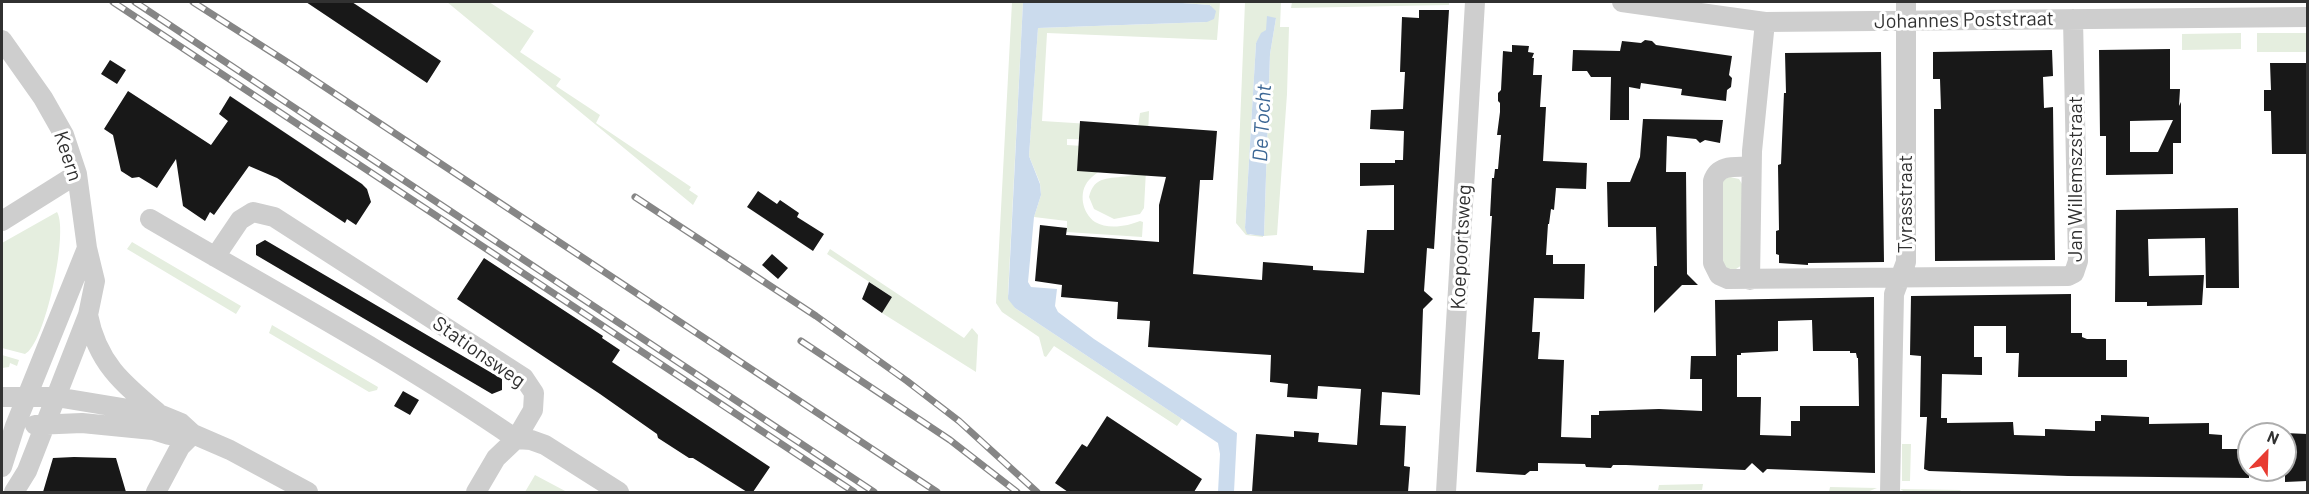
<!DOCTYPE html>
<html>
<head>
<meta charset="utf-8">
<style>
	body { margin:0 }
	#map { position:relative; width:2309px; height:494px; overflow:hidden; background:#fff; font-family:Barlow,sans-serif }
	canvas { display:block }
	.frame { position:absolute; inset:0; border:3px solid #313131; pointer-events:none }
	.north { position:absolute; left:2237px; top:422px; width:60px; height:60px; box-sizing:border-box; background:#fff; border:2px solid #adadad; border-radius:50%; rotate:23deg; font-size:16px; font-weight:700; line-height:24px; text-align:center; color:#313131 }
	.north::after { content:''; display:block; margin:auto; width:21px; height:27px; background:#e83c32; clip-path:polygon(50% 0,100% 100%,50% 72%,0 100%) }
</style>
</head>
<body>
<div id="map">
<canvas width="2309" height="494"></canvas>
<div class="frame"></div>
<div class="north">N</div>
</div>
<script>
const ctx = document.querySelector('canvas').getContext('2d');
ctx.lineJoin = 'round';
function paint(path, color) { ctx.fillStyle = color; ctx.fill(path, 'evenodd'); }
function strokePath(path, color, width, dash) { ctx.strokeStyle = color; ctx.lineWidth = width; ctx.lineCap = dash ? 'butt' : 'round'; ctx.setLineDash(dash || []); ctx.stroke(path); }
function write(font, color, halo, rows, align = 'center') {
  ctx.font = font + ' Barlow,sans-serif'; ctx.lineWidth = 6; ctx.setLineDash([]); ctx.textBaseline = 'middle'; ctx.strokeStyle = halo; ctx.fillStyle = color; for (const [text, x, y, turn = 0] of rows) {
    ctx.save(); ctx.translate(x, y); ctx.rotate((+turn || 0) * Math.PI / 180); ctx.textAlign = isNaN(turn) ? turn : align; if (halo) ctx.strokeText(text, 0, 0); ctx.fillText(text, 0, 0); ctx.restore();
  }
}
const green = new Path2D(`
	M447,2H489L534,31L520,52L561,79L556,86L600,115L596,123L691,187L689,190L698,196L693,205Z
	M1012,2H1023L1008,294L1015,308L1182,419L1177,426L1054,346L1046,357L1044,356L1039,337L1002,312L996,303Z
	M1168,2H1220L1217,40L1047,33L1042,121L1138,127L1140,113L1149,111L1148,137L1143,141L1067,139V145L1148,150C1129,158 1103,165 1089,180C1078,192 1082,213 1095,222C1108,230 1128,226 1140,221L1143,222L1142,237L1067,232V221L1034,217L1041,195L1040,183L1029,156L1038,28L1207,22L1211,5Z
	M1245,2H1281L1280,27H1289L1287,94L1277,235L1264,236L1270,54L1276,18L1256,43L1245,228L1250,235H1263V237L1246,235L1236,223Z
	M1292,2L1449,3V5L1291,8Z
	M2241,33V49L2182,50V34Z
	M2257,33H2307V52H2257Z
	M1146,170L1144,208L1140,214L1114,219L1094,209L1089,197C1094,175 1110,179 1128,176C1134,175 1140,172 1146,170Z
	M1730,177L1739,179L1742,184V265L1733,271L1723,268L1720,263L1723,179Z
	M57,212C69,231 45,345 25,354L2,348V243Z
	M132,242L241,306L236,314L127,249Z
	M830,249L964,338L972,328L978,335L976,372L882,313L892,297L827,254Z
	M272,325L378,387L377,390L369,392L269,333Z
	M2,355L19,360L17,366L10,363L9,367L2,368Z
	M1902,444H1911L1910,481H1902Z
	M535,475L567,492H525Z
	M1703,484L1702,490H1658L1659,485Z
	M1830,487L1877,488L1867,492H1829Z
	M1900,489L1961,490L1959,492H1905Z`);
const water = new Path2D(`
	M1023,2H1168L1210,5L1216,11L1214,19L1207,22L1038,28L1029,156L1040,184L1041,195L1034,217L1028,282L1031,287L1057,289L1055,306L1058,312L1094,339L1237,433L1234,492H1218L1220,454L1218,443L1015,308L1008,299Z
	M1267,16L1276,18L1270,54L1264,236L1247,234L1245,228L1256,43L1261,33L1266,30Z`);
const building = new Path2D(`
	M306,2H352L441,61L427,83Z
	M1419,10H1449L1434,249L1427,248L1424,291L1433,299L1423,309L1420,395L1382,392L1380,425L1406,426L1404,466L1410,467L1408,492H1252L1256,434L1294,437V431L1319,433L1318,442L1357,445L1361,389L1318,386L1317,399L1287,397L1288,384L1270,382L1271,355L1148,347L1150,321L1117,319L1118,302L1061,297L1062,285L1035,281L1040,225L1067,228L1066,235L1159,242V205L1166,177L1077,171L1080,121L1217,131L1213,180H1200L1193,274L1262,280L1263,262L1313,266V270L1364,273L1367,230H1394V185L1360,186V163H1395V160H1403L1404,131L1370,129L1371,110L1403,109L1405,72H1400L1402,17L1419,18Z
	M1645,40L1652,41L1656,45L1732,56L1729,75L1732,78L1731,87L1727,90L1726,101L1681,95L1682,89L1641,83L1640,89L1629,87V120H1610L1611,77H1591L1587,71H1572L1573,50L1620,51L1622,41L1641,43Z
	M1512,45L1529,46L1528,52L1534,53L1532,58H1534L1533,75H1542L1540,107H1546L1543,161L1587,163L1586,189L1556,188L1554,210L1551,209L1549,224H1548L1546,255H1553V264H1585L1584,299L1534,298L1532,332H1540L1538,359L1564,360L1561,437L1591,438V415H1599V411L1659,409L1702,411V379H1690L1691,356H1716L1715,300L1874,297L1875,473L1767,469L1763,473L1752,463L1745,470L1626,465H1613L1611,468L1586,467L1585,464L1538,463V471H1530L1525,475L1476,472L1492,216H1490L1492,178H1494L1495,169H1498L1501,135H1497L1500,112V103L1498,101V93L1501,90L1503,51L1512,52ZM1812,320L1813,351H1850V353H1856L1857,358H1858L1859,406H1800V421H1791V436L1760,435L1761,397H1737V355H1741V353L1778,351V321Z
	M2170,49V89H2180L2179,106L2181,102V143H2173V174L2106,175V136H2100L2099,50ZM2173,120L2158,152H2130V121Z
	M2052,50L2053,76L2043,77L2044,108L2053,107L2055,260L1935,261L1934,109H1941L1940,79H1933V52Z
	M1881,52L1884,262L1808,263V265L1779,263V255L1776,254V231L1779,230L1778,165L1781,164L1784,93H1786L1785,53Z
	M110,60L126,70L117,84L101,74Z
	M2270,63H2307V154H2272L2271,111H2264V90H2271Z
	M128,91L211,145L228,121L219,114L230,96L362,184L367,189L371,202L356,225L347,219L345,223L277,178L249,166L214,215L210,212L205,221L183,206L176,159L157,188L139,177L132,178L121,171L113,135L104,129Z
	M1643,119L1723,120L1720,143L1705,140L1700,143L1696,139L1667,136L1666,172H1686L1687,274L1698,285H1682L1654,313V266H1657L1656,227H1608L1607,182H1630L1640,157Z
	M758,191L777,204L780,200L799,213L797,217L824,234L813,251L747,207Z
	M2238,208L2239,288H2206L2205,238L2148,239L2149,276L2204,275L2202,305L2147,306V302H2115L2116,210Z
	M265,240L502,379V390L492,394L256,255V245Z
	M772,254L788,268L778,279L762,265Z
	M484,258L603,336L602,338L620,350L612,362L770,467L753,492H747L693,458H689L658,438L657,434L600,394L457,299Z
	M869,282L892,297L882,313L862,299Z
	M2071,294V333H2082V337L2087,339H2106V360H2127V377H2018L2019,353H2006V326H1974V357H1982V375L1942,374L1941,418H1936H1947V423L2013,422L2014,435L2045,436V429L2095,431V421H2101V415L2149,417V424L2209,423V434L2222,435V449H2249V478L2068,476L1929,471L1924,469L1927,417H1920L1921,356L1910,355L1911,296Z
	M403,391L419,400L410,415L394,406Z
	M1107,416L1202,479L1194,492H1068L1055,483L1082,444L1087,447Z
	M2285,433L2307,434V481L2285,482Z
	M74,457L116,458L126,492H43L53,458Z`);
const minor = new Path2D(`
	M1622,2L1765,22L2308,17
	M2,40L43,98L64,135L77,174L87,248L95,281L88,315L27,471L14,492
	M1751,167C1736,167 1718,164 1713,181V263L1719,275L1728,279L2068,276L2074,273L2078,261L2073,19
	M150,219C273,291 398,358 516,439
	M2,221L77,174
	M215,257L240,220L253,212L274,217L524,378L534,393L533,410L516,439L496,458L476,492
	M1750,280L1752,151L1765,22
	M88,315C97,362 122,383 157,412
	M2,397H56L159,414L181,423L193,434L230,450L308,492
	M35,425L82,423L153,430L169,435L193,434
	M516,439L531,440L545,445L619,492
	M2,467L15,426L87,248
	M156,492L180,447L193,434
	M1446,492L1475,2
	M1890,492L1894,294L1906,262V2`);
const rail = new Path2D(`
	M113,2L854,492
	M135,2L874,492
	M193,2L287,62L937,492
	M635,197L816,316L907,381L959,421L1037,492
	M801,341L950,440L1017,492`);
const streetNames = [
	["Johannes Poststraat",1964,20,-1],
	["Keern",68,156,72],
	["Jan Willemszstraat",2075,179,-90],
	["Tyrasstraat",1905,204,-90],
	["Koepoortsweg",1461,247,-87],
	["Stationsweg",479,352,35]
];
const waterNames = [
	["De Tocht",1262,123,-87]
];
paint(green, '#e5eedf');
paint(water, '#cbdbed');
paint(building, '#181818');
strokePath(minor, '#cecece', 20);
strokePath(rail, '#868686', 7);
strokePath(rail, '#fff', 4.5, [14]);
write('20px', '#313131', '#fff', streetNames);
write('italic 21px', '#3c6795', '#fff', waterNames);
</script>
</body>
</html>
